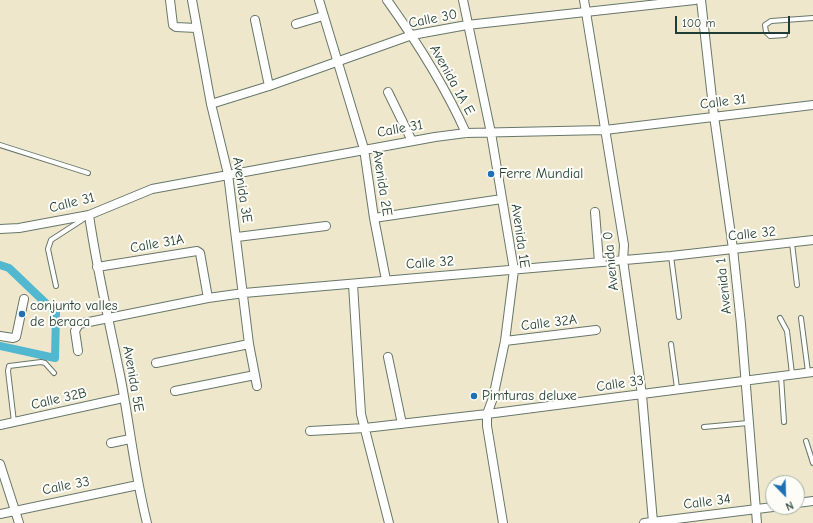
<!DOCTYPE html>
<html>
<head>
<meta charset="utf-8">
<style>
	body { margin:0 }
	#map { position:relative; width:813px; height:523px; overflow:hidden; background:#eee7cc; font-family:"Comic Neue",sans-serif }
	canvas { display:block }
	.north { position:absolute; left:765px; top:475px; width:40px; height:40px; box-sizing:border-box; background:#fdfcf7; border:1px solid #a4b0a9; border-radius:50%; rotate:157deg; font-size:11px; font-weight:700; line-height:16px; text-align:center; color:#1f3d34 }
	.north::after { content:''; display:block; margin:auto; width:14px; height:18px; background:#1f6fb2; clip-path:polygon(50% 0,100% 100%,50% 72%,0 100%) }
	.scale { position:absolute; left:675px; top:16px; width:115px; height:18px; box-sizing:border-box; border:2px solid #1f3d34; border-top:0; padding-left:5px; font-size:12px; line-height:14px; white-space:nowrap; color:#1f3d34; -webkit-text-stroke:3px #fdfcf7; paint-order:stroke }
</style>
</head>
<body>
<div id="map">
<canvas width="813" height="523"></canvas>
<div class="north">N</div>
<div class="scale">100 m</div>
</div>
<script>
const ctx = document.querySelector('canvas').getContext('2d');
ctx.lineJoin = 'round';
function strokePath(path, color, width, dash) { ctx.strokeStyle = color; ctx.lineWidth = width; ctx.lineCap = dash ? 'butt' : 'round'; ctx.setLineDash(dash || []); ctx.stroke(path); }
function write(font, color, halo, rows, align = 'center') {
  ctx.font = font + ' "Comic Neue",sans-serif'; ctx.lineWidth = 4; ctx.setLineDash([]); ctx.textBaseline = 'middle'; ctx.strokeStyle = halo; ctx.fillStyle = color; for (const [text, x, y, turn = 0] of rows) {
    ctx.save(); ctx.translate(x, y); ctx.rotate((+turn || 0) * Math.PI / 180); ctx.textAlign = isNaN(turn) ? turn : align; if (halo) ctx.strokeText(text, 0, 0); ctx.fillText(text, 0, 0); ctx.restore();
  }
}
const canal = new Path2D(`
	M0,265L9,268L56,313L55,358L0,346`);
const lane = new Path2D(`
	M785,35L770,36L766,32L765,25L771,21L813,18
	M0,145L88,173
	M792,243L797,285
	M671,256L679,317
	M56,286L48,249L51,240L85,218
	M780,318L787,331L792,374
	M801,318L808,372
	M671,344L677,388
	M781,376L784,422
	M14,422L8,371L9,366L41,362L45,363L54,373
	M704,427L748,423
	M806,441L813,463`);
const street = new Path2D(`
	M170,0L173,25L176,27L196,28
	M192,0L211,104L228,174L249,344L257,386
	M319,0L364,149L374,218L386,280
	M387,0C417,42 445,86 466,133
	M463,0L491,133L514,270L505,341L493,398L487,414V426L503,523
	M584,0L624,245L623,260L642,395L653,522
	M701,0L714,116L733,249L741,324L757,523
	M255,20L269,86
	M296,24L323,16
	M388,92L412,141
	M211,104L269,86L412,35L467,25L695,0
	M595,212L599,262
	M89,215C97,271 110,325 121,380C130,427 135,476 147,523
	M374,218L502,199
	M0,229L19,228L89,215L152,189L435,137L466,133L605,130L813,105
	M237,237L326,226
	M97,267L197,251L200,253L208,298
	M353,284L361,414L389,523
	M0,336L13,338L16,337L24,299
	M505,341L596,330
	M78,351L75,331L79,324L208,298L244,293L671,256L813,240
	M388,357L402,424
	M156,363L249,344
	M175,391L255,375
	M0,425L123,398
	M310,431L365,428L487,414L813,372
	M111,443L130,439
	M0,464L19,523
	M797,503L813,501
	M0,514L138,485
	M644,523L773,507`);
const markers = [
	[491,174,4,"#1f6fb2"],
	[22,314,4,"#1f6fb2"],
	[474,396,4,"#1f6fb2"]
];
const streetNames = [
	["Calle 30",433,19,-11],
	["Avenida 1A E",452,80,61],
	["Calle 31",723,102,-7],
	["Calle 31",400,129,-10],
	["Avenida 2E",382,183,81],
	["Avenida 3E",242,190,81],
	["Calle 31",72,203,-14],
	["Calle 32",752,234,-6],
	["Avenida 1E",520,236,82],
	["Calle 31A",157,244,-10],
	["Avenida 0",611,261,-96],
	["Calle 32",430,263,-4],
	["Avenida 1",724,286,-96],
	["Calle 32A",549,323,-7],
	["Avenida 5E",133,379,80],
	["Calle 33",620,384,-8],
	["Calle 32B",59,399,-13],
	["Calle 33",66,486,-11],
	["Calle 34",707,502,-7]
];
const poiNames = [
	["Ferre Mundial",499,174],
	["conjunto valles",30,306],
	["de beraca",30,322],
	["Pimturas deluxe",482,396]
];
strokePath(canal, '#51b8d0', 8);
strokePath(lane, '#677869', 6);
strokePath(street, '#677869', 10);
strokePath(lane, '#fff', 4);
strokePath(street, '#fff', 8);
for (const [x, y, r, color] of markers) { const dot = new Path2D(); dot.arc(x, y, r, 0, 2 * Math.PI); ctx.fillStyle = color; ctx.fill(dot); strokePath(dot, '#fdfcf7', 1.5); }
write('14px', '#1f3d34', '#fdfcf7', streetNames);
write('14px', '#1f3d34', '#fdfcf7', poiNames, 'left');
</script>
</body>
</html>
